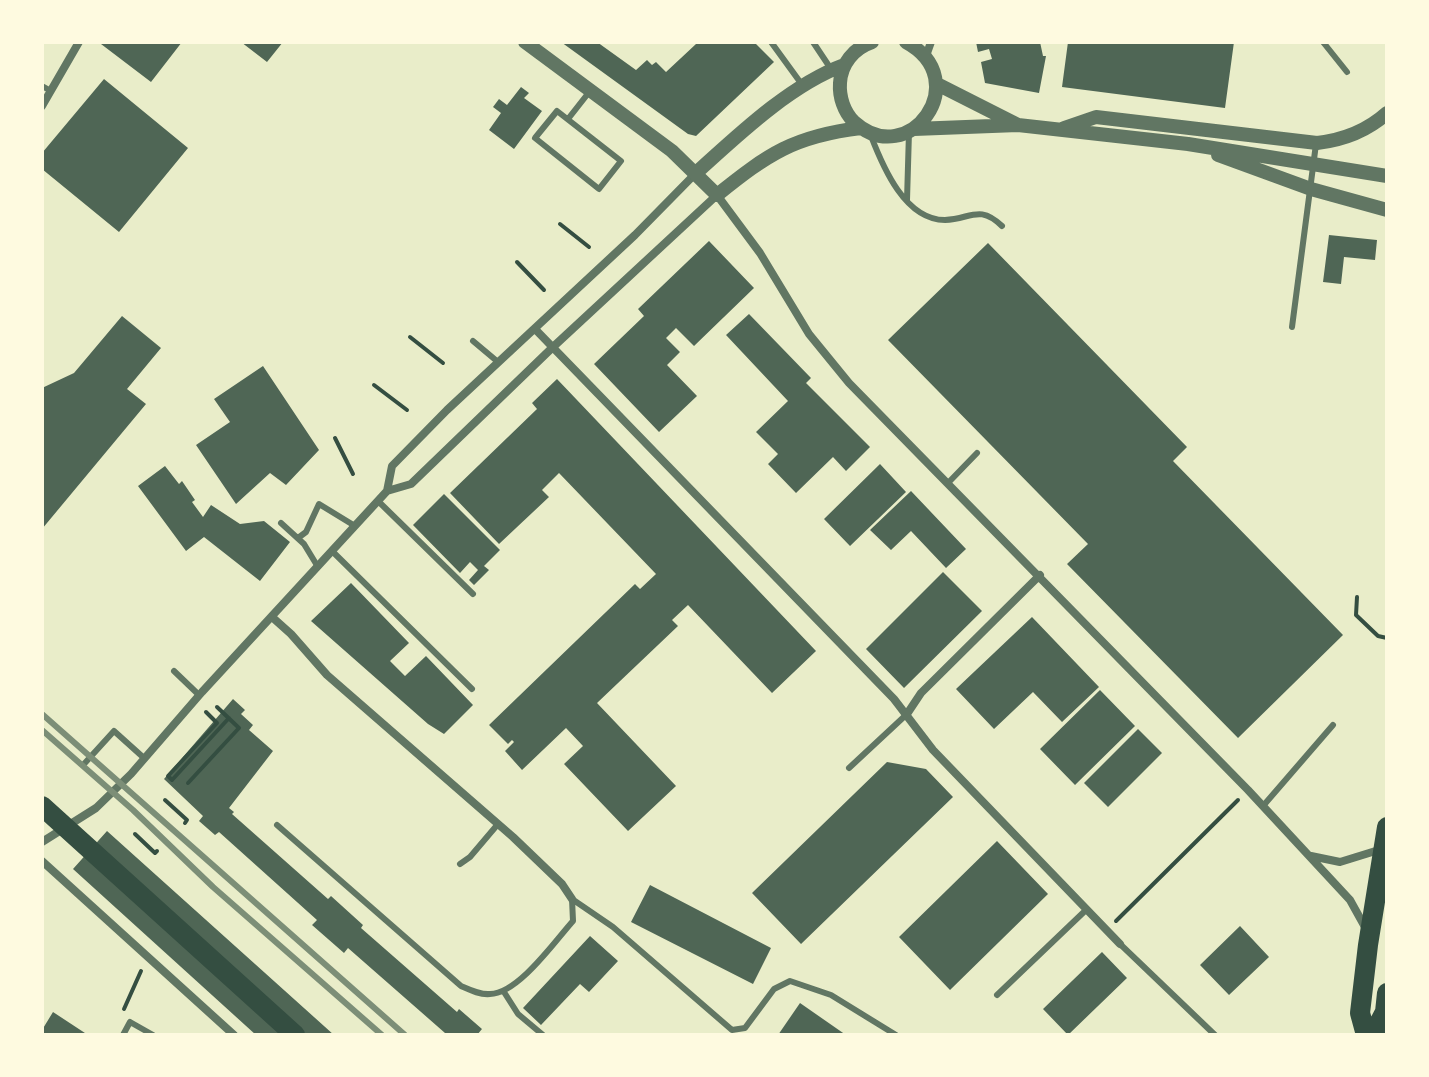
<!DOCTYPE html>
<html>
<head>
<meta charset="utf-8">
<style>
	body { margin:0 }
	#map { position:relative; width:1429px; height:1077px; overflow:hidden; background:#e9edc9; font-family:Commissioner,sans-serif }
	canvas { display:block }
	.frame { position:absolute; inset:0; border:44px solid #fefae0; pointer-events:none }
</style>
</head>
<body>
<div id="map">
<canvas width="1429" height="1077"></canvas>
<div class="frame"></div>
</div>
<script>
const ctx = document.querySelector('canvas').getContext('2d');
ctx.lineJoin = 'round';
function paint(path, color) { ctx.fillStyle = color; ctx.fill(path, 'evenodd'); }
function strokePath(path, color, width, dash) { ctx.strokeStyle = color; ctx.lineWidth = width; ctx.lineCap = dash ? 'butt' : 'round'; ctx.setLineDash(dash || []); ctx.stroke(path); }
const building = new Path2D(`
	M103,42H182L151,82L101,44Z
	M241,42H283L267,62Z
	M561,42H597L636,70L647,60L652,65L656,62L666,72L696,44L694,42H754L774,62L696,136L688,134Z
	M976,42H1040L1043,56H1046L1039,93L985,83L981,62L992,59L989,49L978,52Z
	M1068,42H1234L1225,108L1062,87Z
	M104,79L188,148L119,232L42,169V153Z
	M521,87L529,93L524,98L542,111L514,149L489,130L501,113L493,107L499,99L507,105Z
	M1329,235L1377,240L1375,260L1344,257L1341,284L1323,282Z
	M709,241L754,288L694,346L676,328L666,338L680,352L667,365L697,396L659,432L594,364L644,316L638,309Z
	M988,243L1187,447L1173,461L1343,635L1238,738L1067,564L1088,544L888,340Z
	M749,314L811,378L806,383L870,447L846,471L833,457L796,493L768,464L778,454L756,432L788,401L726,335Z
	M122,316L161,348L127,389L146,404L42,529V388L74,373Z
	M263,366L319,450L286,485L270,473L236,504L196,445L230,422L214,399Z
	M557,379L816,651L772,693L688,605L672,620L678,626L597,703L676,786L628,831L564,764L583,746L566,728L522,770L505,751L514,742L512,740L508,744L489,725L635,584L640,589L656,574L559,473L542,490L549,497L499,544L450,493L537,409L532,403Z
	M880,464L906,492L850,546L824,519Z
	M165,466L179,484L182,481L195,500L192,502L203,517L211,505L240,524L264,521L290,542L260,581L204,537L186,551L138,486Z
	M911,491L966,549L946,568L911,531L891,550L870,530Z
	M444,494L500,550L484,566L489,570L474,585L469,580L478,570L470,562L460,573L413,525Z
	M943,572L982,611L904,688L866,649Z
	M351,583L409,643L390,661L405,676L426,656L473,705L444,734L428,724L311,621Z
	M1032,617L1099,687L1062,722L1033,692L994,729L956,689Z
	M1100,690L1135,726L1075,785L1040,749Z
	M233,699L245,710L241,714L253,725L249,730L273,751L229,808L234,812L232,814L328,899L331,896L363,925L361,928L457,1012L459,1009L482,1029L477,1035H444L445,1033L348,948L344,953L312,925L317,920L219,832L215,835L199,821L203,816L164,779Z
	M1138,729L1162,753L1108,807L1084,783Z
	M887,762L926,769L953,797L801,944L752,893Z
	M107,831L334,1035H256L73,869Z
	M997,841L1048,894L950,990L899,937Z
	M650,885L771,948L753,984L631,922Z
	M1240,926L1269,957L1229,995L1200,965Z
	M590,936L618,961L589,992L580,984L541,1025L523,1008Z
	M1102,952L1127,978L1068,1035L1043,1009Z
	M800,1003L846,1035H778Z
	M53,1012L88,1035H42V1030Z`);
const path = new Path2D(`
	M560,224L589,247
	M517,262L544,290
	M410,337L443,363
	M374,385L407,410
	M335,438L353,474
	M1357,597L1356,615L1378,636L1387,638
	M206,712L217,723L168,776L172,780L229,718
	M188,783L239,728L217,707
	M165,800L187,820L185,823
	M135,834L155,853L157,851
	M1116,921L1238,800
	M124,1009L141,971`);
const service = new Path2D(`
	M771,42L803,86
	M813,42L831,69
	M1323,42L1347,72
	M42,86L51,91
	M557,111L621,161L599,189L535,138Z
	M568,119L590,91
	M871,136C883,167 905,220 945,220C971,219 979,204 1002,226
	M907,200L909,132
	M1292,327L1316,144
	M473,341L498,362
	M948,483L977,453
	M378,501L473,594
	M281,523L304,544L318,567
	M298,538L306,532L319,504L355,526
	M332,551L472,689
	M174,671L199,695
	M84,764L114,731L144,758
	M849,768L907,714
	M1263,806L1333,725
	M277,825L461,986C470,990 480,995 490,994C518,994 555,941 573,921L572,899
	M460,864L470,857L498,824
	M572,899L613,927L732,1030L745,1028L774,989L790,981L831,995L896,1035
	M1120,944L1215,1035
	M504,992L518,1014L543,1035
	M997,995L1087,909
	M123,1035L130,1022L153,1035`);
const minor = new Path2D(`
	M926,56L931,42
	M42,106L79,42
	M535,329L894,699L933,750L1120,944
	M387,491L411,484L553,347L717,195L760,253L809,334L849,383L1248,790L1350,900L1365,927
	M272,617L291,634L327,675L513,837L562,884L572,899
	M907,714L921,693L1040,575
	M42,842L96,808L131,774L202,692L387,491L392,466L447,410L635,235L696,173
	M1311,856L1340,862L1382,849
	M42,861L234,1035`);
const tertiary = new Path2D(`
	M525,42L672,151L717,195C768,154 794,136 861,128
	M872,42C854,48 841,64 840,83C839,97 844,112 854,122C909,172 976,80 906,42
	M937,84L1018,125
	M1064,128L1096,117L1317,143C1343,140 1367,131 1387,113
	M914,129L1018,125L1188,144L1387,176
	M1218,155L1311,189L1387,210
	M696,173C738,135 790,85 844,65`);
const trunk = new Path2D(`
	M42,806L295,1035
	M1366,1035L1360,1013L1368,945L1387,827
	M1373,1035L1385,1012L1387,993`);
const rail = new Path2D(`
	M42,714L405,1035
	M42,730L133,810L213,887L382,1035`);
paint(building, '#4f6655');
strokePath(path, '#344e41', 4);
strokePath(service, '#617663', 6);
strokePath(minor, '#617663', 8);
strokePath(tertiary, '#617663', 14);
strokePath(trunk, '#344e41', 20);
strokePath(rail, '#7c8e77', 6);
</script>
</body>
</html>
